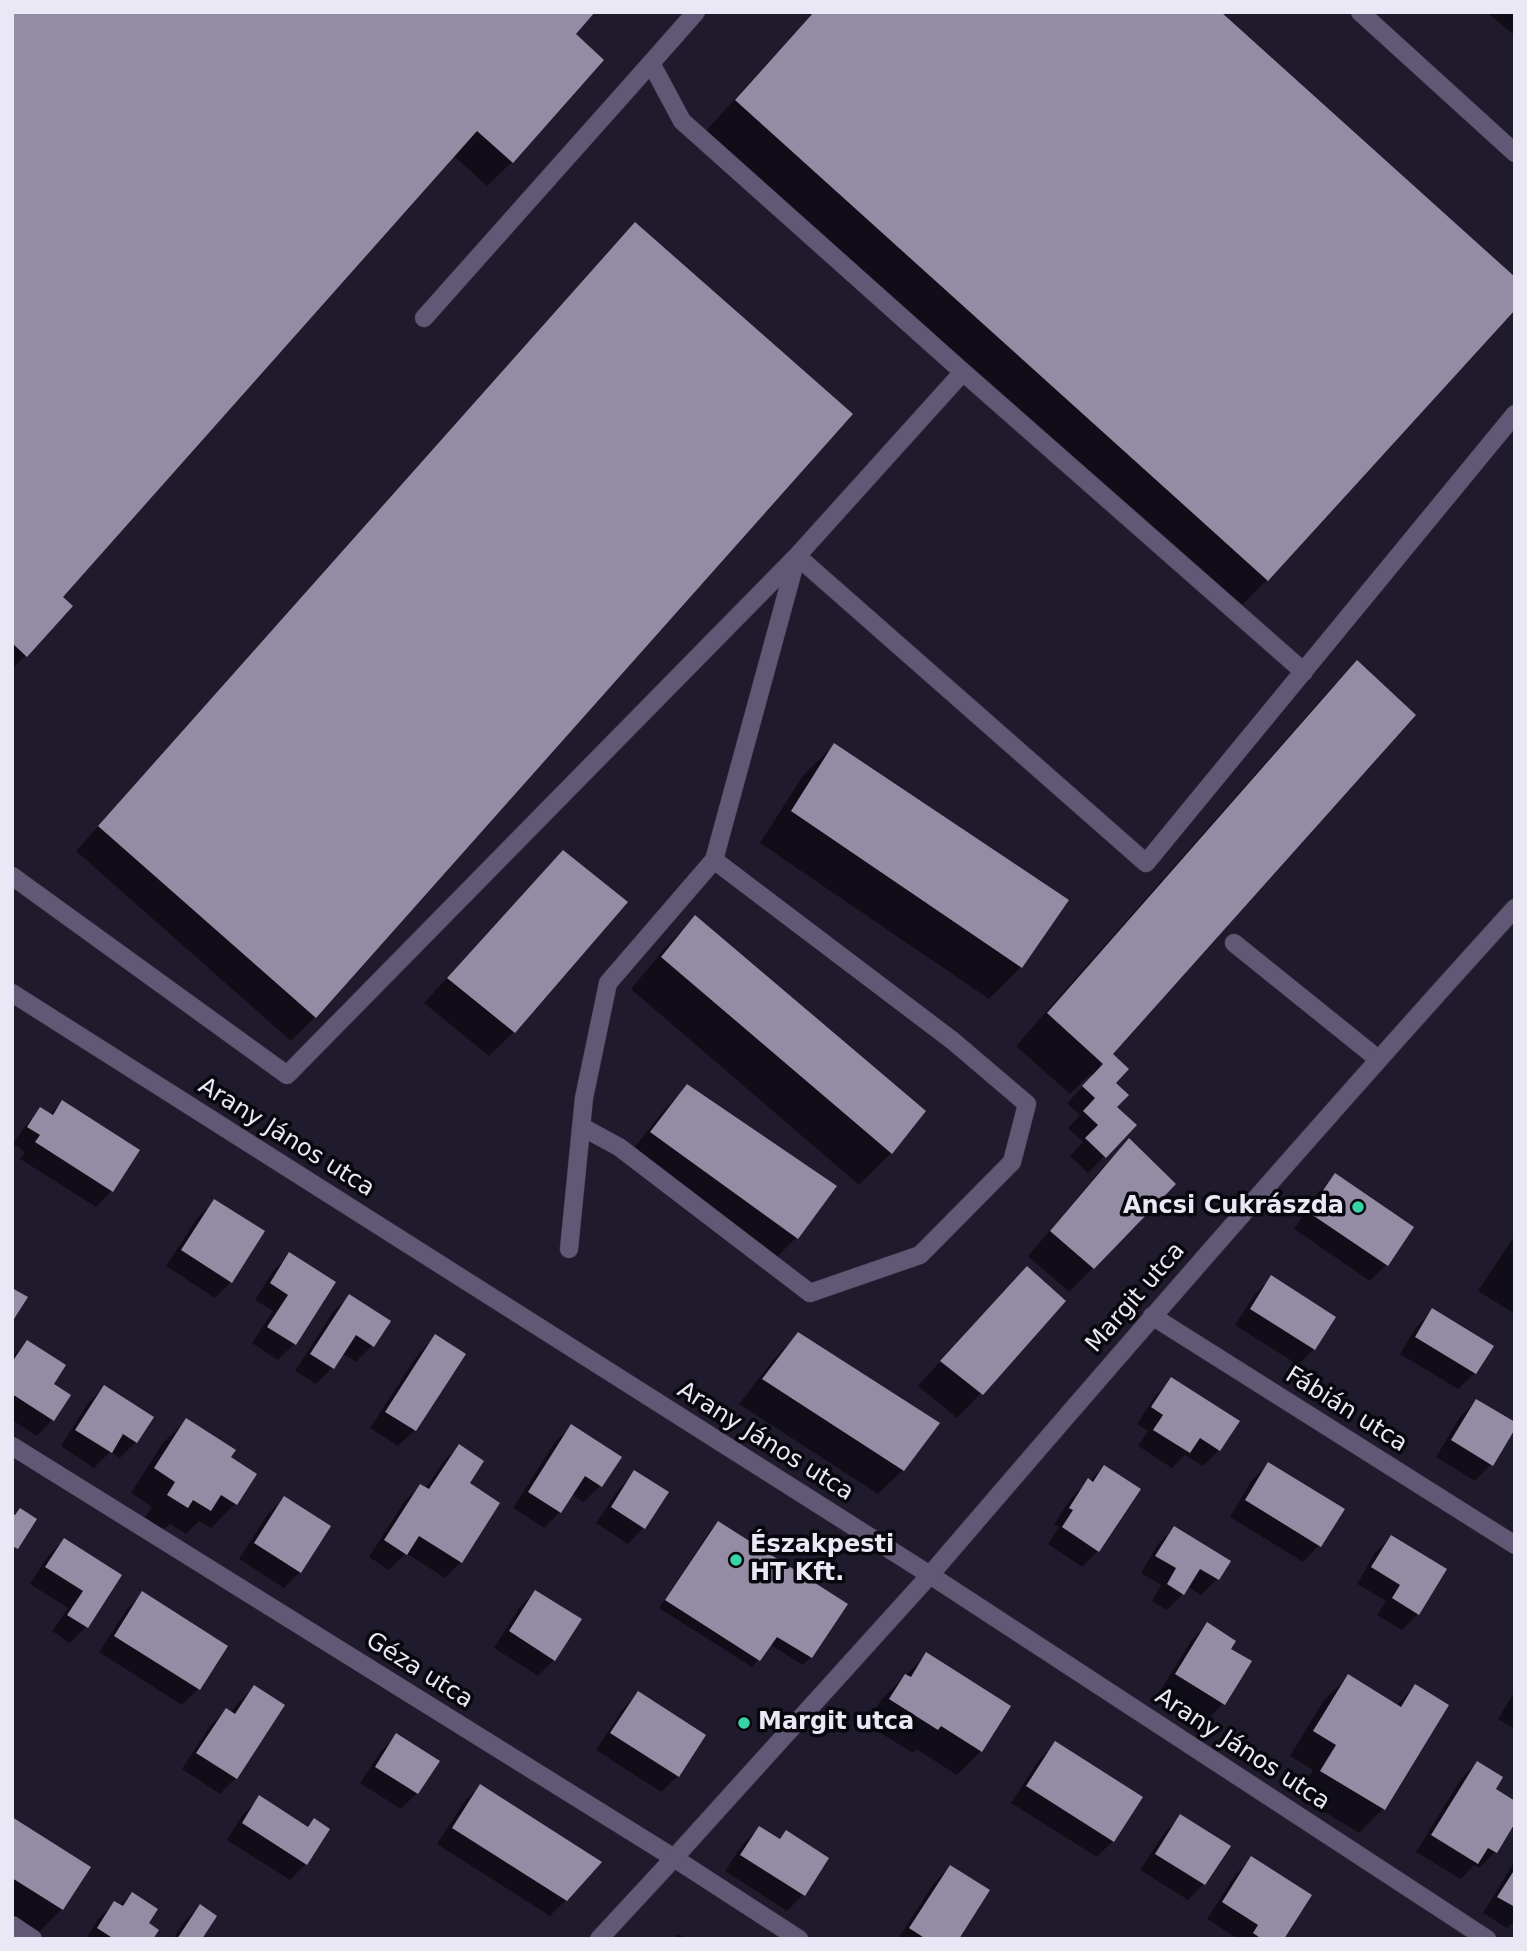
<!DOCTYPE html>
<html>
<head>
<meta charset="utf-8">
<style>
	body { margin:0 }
	#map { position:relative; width:1527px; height:1951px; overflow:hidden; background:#201a2d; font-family:"DejaVu Sans",sans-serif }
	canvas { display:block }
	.frame { position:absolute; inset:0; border:14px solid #ebe8f5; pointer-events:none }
</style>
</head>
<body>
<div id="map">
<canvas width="1527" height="1951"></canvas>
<div class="frame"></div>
</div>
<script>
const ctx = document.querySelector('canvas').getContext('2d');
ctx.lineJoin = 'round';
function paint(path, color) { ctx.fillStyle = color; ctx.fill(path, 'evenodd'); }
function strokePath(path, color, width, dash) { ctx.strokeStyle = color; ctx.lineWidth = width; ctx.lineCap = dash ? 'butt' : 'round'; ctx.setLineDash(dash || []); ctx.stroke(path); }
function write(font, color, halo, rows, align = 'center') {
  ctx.font = font + ' "DejaVu Sans",sans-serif'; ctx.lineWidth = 7; ctx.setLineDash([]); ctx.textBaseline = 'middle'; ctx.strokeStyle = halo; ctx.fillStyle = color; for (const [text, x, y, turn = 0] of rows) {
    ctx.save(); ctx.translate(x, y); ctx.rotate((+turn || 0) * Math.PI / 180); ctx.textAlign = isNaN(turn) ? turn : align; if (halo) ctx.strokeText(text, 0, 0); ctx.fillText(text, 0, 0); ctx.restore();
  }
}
const shadow = new Path2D(`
	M12,12L573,35L512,162L487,186L453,155L60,597L26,655L12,669Z
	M814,12H1219L1515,307L1267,580L1235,612L704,133Z
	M1486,12H1515V38L1513,34Z
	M635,225L850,414L315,1017L291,1041L76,851L611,249Z
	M1357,662L1414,715L1099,1066L1113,1083L1115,1107L1134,1125L1088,1173L1070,1156L1083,1142L1068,1128L1080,1115L1067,1103L1093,1076L1090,1074L1070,1094L1016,1046L1326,694Z
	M834,745L1066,900L1021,967L989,999L760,843L802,777Z
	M539,877L626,902L514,1032L489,1056L424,1003Z
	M695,917L891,1153L859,1185L631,989L664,949Z
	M688,1086L834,1187L796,1238L772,1262L627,1157L663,1111Z
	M62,1102L112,1190L96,1207L20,1159L25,1152L13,1144L25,1126L41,1110L49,1115Z
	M1129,1141L1093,1268L1069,1292L1028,1256L1105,1165Z
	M1335,1176L1412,1228L1386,1265L1370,1281L1294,1229L1319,1192Z
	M214,1201L231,1282L215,1298L166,1266L198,1217Z
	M1515,1235V1314L1478,1291Z
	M290,1255L334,1283L294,1344L278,1360L252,1343L273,1311L255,1300L273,1271Z
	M1271,1278L1314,1349L1298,1365L1235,1325L1255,1294Z
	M1003,1292L981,1393L957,1418L918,1386Z
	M349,1296L372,1346L356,1362L342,1353L332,1368L316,1384L295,1371L333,1312Z
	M1433,1311L1475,1373L1458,1389L1400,1354L1416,1327Z
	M798,1334L903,1470L878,1494L739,1404L774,1359Z
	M435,1337L463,1355L415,1430L398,1446L370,1428L419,1353Z
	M27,1342L52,1385L53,1419L37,1436L12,1420V1357Z
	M1171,1380L1219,1450L1203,1466L1185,1455L1172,1468L1138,1446L1148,1431L1137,1424L1155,1396Z
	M104,1387L136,1442L120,1458L110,1452L94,1468L61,1446L88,1403Z
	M1476,1401L1491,1464L1475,1481L1436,1457L1460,1417Z
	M186,1420L228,1457L255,1474L235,1504L211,1528L199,1521L186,1534L170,1524L162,1531L144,1519L152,1507L131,1493L162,1444Z
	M572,1426L619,1457L600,1486L584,1502L571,1494L560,1512L544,1528L513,1508L555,1442Z
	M459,1446L467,1484L461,1562L445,1578L406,1553L389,1570L369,1557L404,1502L420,1486L425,1489L443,1462Z
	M1268,1464L1319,1545L1303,1562L1230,1517L1252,1480Z
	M1104,1467L1098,1551L1082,1567L1048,1544L1059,1527L1054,1524L1072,1497Z
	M635,1472L644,1527L628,1544L596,1523L619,1489Z
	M284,1498L300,1572L284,1588L239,1559L268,1514Z
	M718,1523L811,1657L803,1665L769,1644L752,1667L659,1608L710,1531Z
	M1174,1528L1217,1579L1201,1595L1187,1586L1183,1594L1167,1610L1152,1601L1161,1585L1141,1573L1158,1544Z
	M1391,1537L1418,1614L1402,1630L1377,1615L1386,1601L1357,1584L1375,1553Z
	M64,1540L119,1576L86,1627L70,1643L52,1631L68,1608L30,1584L48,1556Z
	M535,1592L554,1660L538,1676L494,1648L519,1608Z
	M143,1593L226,1646L198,1689L182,1705L99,1652L127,1609Z
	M1207,1624L1229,1650L1223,1704L1207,1720L1160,1691L1191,1641Z
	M927,1654L981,1751L957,1775L916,1749L913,1753L866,1724L881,1700Z
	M1348,1676L1396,1706L1415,1686L1383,1809L1359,1833L1297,1795L1313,1770L1290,1756L1324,1700Z
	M254,1687L236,1778L220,1794L182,1769L210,1726L226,1710L231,1713L238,1703Z
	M1515,1691V1729L1498,1719Z
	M638,1693L704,1736L678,1776L661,1792L596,1750L622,1710Z
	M397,1735L417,1793L401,1809L360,1783L381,1751Z
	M1055,1743L1113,1841L1097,1857L1011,1803L1039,1760Z
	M1477,1763L1515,1820L1495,1852L1479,1868L1474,1865L1461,1879L1416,1852L1461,1779Z
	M480,1786L566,1900L550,1916L437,1844L464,1802Z
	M260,1798L306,1828L314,1820L306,1864L290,1880L227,1840L243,1814Z
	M1181,1816L1204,1884L1188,1900L1140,1870L1165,1832Z
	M12,1819L62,1909L38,1933L12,1917Z
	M759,1828L778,1840L786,1832L827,1858L803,1895L787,1911L725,1871L743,1844Z
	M1252,1859L1282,1939H1238L1207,1919L1235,1875Z
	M1515,1861V1923L1513,1922L1507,1928L1483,1913Z
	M950,1867L957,1939H898L934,1883Z
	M132,1894L147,1924L151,1939H86L98,1919L114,1903L119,1906Z
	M200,1906L202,1939H173L184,1922Z
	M678,1934L686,1939H674Z`);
const building = new Path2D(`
	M12,12H595L576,34L604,60L513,163L477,131L63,597L73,606L27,657L12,643Z
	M814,12H1221L1515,277V310L1268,581L735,100Z
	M635,222L853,414L316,1018L98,826Z
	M1357,660L1416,715L1113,1054L1129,1069L1116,1083L1129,1095L1117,1107L1137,1125L1106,1158L1085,1138L1098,1125L1083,1111L1095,1098L1082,1086L1103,1064L1047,1013Z
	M834,743L1069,900L1022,968L791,811Z
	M563,850L628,902L515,1033L447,978Z
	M695,915L926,1111L892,1154L661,957Z
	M687,1084L837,1186L798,1239L650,1132Z
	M62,1100L140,1150L113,1192L35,1142L40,1135L27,1127L40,1107L53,1115Z
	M1129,1138L1176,1184L1094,1269L1050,1231Z
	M1335,1173L1414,1227L1388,1266L1308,1212Z
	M214,1199L265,1231L232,1283L181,1250Z
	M289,1252L336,1282L296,1345L267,1327L288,1295L270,1283Z
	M1027,1266L1066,1301L983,1395L940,1361Z
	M1271,1275L1336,1317L1315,1350L1250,1309Z
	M12,1288L28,1297L12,1322Z
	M349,1294L391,1321L374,1347L356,1335L334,1369L310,1354Z
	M1432,1308L1494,1346L1476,1374L1415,1337Z
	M798,1332L940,1423L904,1471L762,1379Z
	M435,1334L466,1354L416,1431L385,1412Z
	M27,1340L66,1365L54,1384L71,1395L54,1421L12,1394V1362Z
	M1171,1377L1240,1421L1220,1451L1200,1438L1190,1453L1153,1430L1163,1415L1151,1407Z
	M104,1385L154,1417L137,1443L123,1434L112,1453L75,1430Z
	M1476,1399L1515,1422V1429L1493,1466L1451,1440Z
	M186,1418L236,1450L231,1457L257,1474L237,1505L221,1495L211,1511L193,1500L188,1508L167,1495L175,1482L154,1468Z
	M571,1424L622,1457L602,1487L585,1476L561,1513L528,1492Z
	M459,1444L484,1461L470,1483L500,1503L462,1563L419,1536L407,1555L384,1540L420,1484L429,1489Z
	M1268,1462L1345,1509L1321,1547L1245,1500Z
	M1104,1465L1141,1489L1099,1552L1062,1527L1073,1510L1069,1508L1088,1478L1093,1482Z
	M634,1470L669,1492L645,1529L611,1507Z
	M284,1496L331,1526L301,1573L254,1543Z
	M20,1508L37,1519L18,1549L12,1546V1514L15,1515Z
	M718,1521L848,1604L812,1658L777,1637L760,1661L665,1600Z
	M1174,1526L1231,1561L1219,1580L1200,1569L1184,1595L1167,1584L1176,1568L1155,1556Z
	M1391,1535L1447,1569L1419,1615L1392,1598L1400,1585L1371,1567Z
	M64,1538L122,1575L88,1628L67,1615L83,1591L45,1567Z
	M535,1590L582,1619L555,1661L509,1631Z
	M142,1591L228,1646L200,1690L114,1636Z
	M1207,1622L1236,1641L1231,1649L1252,1661L1225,1705L1175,1674Z
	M926,1652L1011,1706L982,1752L941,1726L938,1730L889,1699L905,1674L911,1677Z
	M1348,1674L1401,1707L1415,1684L1449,1705L1385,1810L1320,1771L1336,1745L1313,1731Z
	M254,1685L285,1705L237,1779L196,1753L226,1708L235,1714Z
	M638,1691L706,1735L679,1777L610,1733Z
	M396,1733L440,1761L418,1794L375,1767Z
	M1055,1741L1143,1797L1114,1842L1026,1786Z
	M1477,1761L1503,1777L1496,1789L1515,1801V1823L1497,1853L1488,1848L1478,1864L1431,1835Z
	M480,1784L602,1862L567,1901L452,1828Z
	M259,1795L308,1827L314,1818L330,1829L307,1865L242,1823Z
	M1180,1814L1231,1846L1205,1885L1155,1854Z
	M12,1817L91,1867L63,1910L12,1878Z
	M759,1826L780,1839L786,1830L829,1858L805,1896L740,1855Z
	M1251,1856L1312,1895L1284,1939H1262L1253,1933L1258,1925L1222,1902Z
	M950,1865L990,1890L959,1939H926L909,1928Z
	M1515,1869V1907L1497,1897Z
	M132,1892L158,1909L149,1923L159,1930L153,1939H114L97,1928L114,1901L123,1906Z
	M200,1904L217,1916L202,1939H177Z`);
const service = new Path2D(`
	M1360,12L1515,153
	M424,318L651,63
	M963,372L1304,672
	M714,860L797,556L1146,863L1515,414
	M12,876L287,1075L797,556L963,372L682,121L651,63L696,12
	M1234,943L1378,1059
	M569,1249L584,1098L608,983L714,860L953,1041L1027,1104L1012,1162L920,1255L810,1293L619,1147L582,1127`);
const minor = new Path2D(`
	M1152,1316L1515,1545
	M12,1446L674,1858L799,1939
	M12,1925L33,1939
	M1487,1939L930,1575C1122,1351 1316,1127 1515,908`);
const tertiary = new Path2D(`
	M12,993L930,1575L674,1858L599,1939`);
const markers = [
	[1358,1207,7,"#37d4a6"],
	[736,1560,7,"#37d4a6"],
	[744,1723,7,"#37d4a6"]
];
const streetNames = [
	["Arany János utca",286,1138,32],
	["Margit utca",1136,1298,-49],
	["Fábián utca",1346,1410,32],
	["Arany János utca",765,1442,32],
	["Géza utca",419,1671,32],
	["Arany János utca",1242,1750,33]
];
const poiNames = [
	["Ancsi Cukrászda",1344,1207,"right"],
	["Északpesti",750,1546],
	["HT Kft.",750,1574],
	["Margit utca",758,1723]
];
paint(shadow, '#0007');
paint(building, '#938ca4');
strokePath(service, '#3c3749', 19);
strokePath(minor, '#3c3749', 19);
strokePath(tertiary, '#3c3749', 19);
strokePath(service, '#615875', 18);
strokePath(minor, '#615875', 18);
strokePath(tertiary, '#615875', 18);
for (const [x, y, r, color] of markers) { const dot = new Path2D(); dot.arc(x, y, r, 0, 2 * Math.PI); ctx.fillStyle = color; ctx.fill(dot); strokePath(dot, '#09070e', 2.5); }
write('24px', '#ebe8f5', '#09070e', streetNames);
write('bold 24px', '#ebe8f5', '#09070e', poiNames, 'left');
</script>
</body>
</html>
